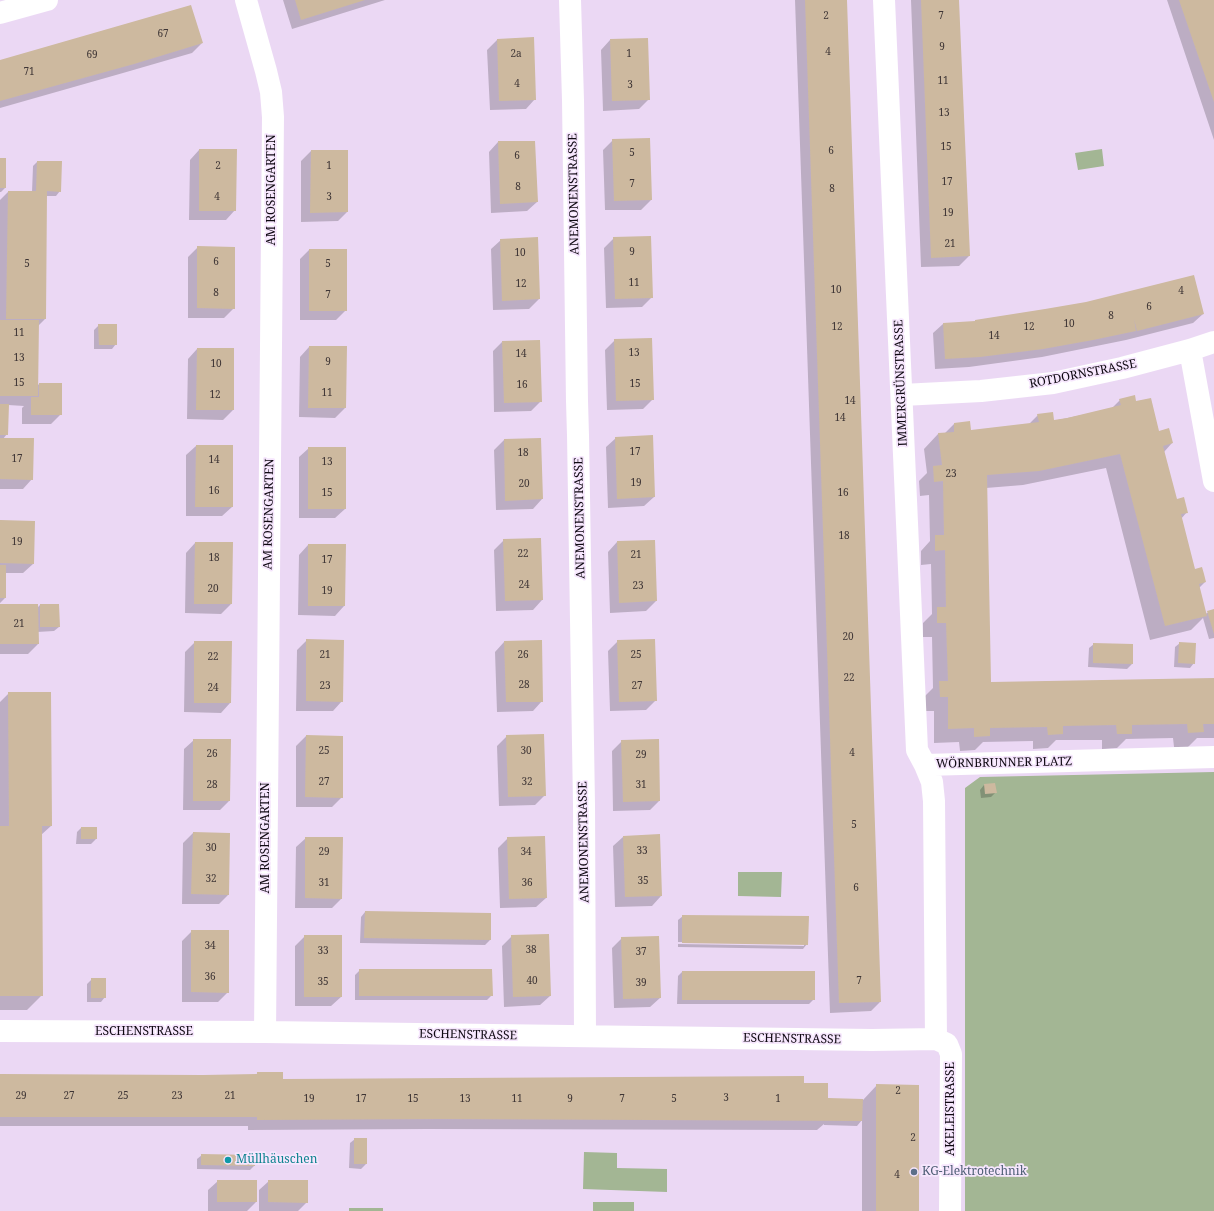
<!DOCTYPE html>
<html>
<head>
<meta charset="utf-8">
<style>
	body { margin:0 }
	canvas { display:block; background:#ebd8f4 }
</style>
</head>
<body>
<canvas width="1214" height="1211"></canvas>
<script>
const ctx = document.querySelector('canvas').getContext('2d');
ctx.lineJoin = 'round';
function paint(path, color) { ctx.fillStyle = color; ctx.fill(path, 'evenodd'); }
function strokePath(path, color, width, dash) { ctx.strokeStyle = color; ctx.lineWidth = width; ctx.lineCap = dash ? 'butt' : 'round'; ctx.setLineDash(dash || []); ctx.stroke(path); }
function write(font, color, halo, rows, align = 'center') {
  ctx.font = font + ' "Noto Serif",serif'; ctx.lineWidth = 3.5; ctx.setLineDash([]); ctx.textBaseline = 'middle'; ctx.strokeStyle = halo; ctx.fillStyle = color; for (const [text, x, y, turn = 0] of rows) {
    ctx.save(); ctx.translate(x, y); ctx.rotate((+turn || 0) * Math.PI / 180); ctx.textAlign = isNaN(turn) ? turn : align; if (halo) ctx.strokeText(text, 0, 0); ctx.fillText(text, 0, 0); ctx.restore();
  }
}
const green = new Path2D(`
	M1102,149L1104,166L1078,170L1075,153Z
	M1214,772V1211H965V788L980,777Z
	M738,872H782L781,897L738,896Z
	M584,1152L617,1153V1168L667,1169V1192L583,1189Z
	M593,1202H634V1211H593Z
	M349,1208H383V1211H349Z`);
const shadow = new Path2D(`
	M283,0H385L292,29Z
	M795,0H846L880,1002L871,1011L830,1013Z
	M911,0H958L969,256L959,266L921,267Z
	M1167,0H1214V140Z
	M533,39L535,99L526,109L490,110L487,50L497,40Z
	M610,40L649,99L639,109L603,111L601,50Z
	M202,43L192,53L123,73L0,108V61Z
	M613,140L651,200L641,210H605L603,150Z
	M498,142L537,202L527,211L491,213L489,152Z
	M199,150L235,210L226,220H189L190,160Z
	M311,151L347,212L338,221L301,222V161Z
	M0,159L5,188L1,192H0Z
	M37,162L60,191L56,196H46L45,319L38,326L37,386L39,384L61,414L51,424H22V408L24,406L8,405L7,434L3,439L32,479L23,489H0V200L8,192H32L33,166Z
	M614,238L652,297L642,307L606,308L604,248Z
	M501,240L539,299L529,309L493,310L491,249Z
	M198,247L234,308L224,318H188V257Z
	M309,250L346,310L336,320H300V259Z
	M1203,314L1193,323L1126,340L1042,357L969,367L935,369L933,333L943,324L974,322L975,321Z
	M99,325L116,344L112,349H94V330Z
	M615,340L653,399L643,409L607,410L605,350Z
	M502,342L541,401L531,411L494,412L493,351Z
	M309,347H346L345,408L335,418L299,417L300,357Z
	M197,349L233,410L223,420L187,419L188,359Z
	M1120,400L1136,403L1159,432L1172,443L1164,452L1176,501L1187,512L1181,519L1194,570L1205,582L1199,588L1205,614L1214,610V638L1209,639L1203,618L1191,630L1150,640L1106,468L1023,485L986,488L990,683L1214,679V738H1197L1188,747H1174L1173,738L1126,739L1117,748L1102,749V740H1056L1048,748L1033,749V741L983,742L975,750L960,751L959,742L934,743V711H926L925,696L933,688L932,637H923V623L932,614L931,564L921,565V551L930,541L929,495L920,496L919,481L927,473L924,449L938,434H944L954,424L970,431L1028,425L1038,415L1053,421L1111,409Z
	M616,438L654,497L644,506L608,508L606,447Z
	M540,439L542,499L533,509L496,510L494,450L504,440Z
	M196,446L232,507L222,516H186V455Z
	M309,448L345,509L335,518H299V457Z
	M0,521L33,564L23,573H5V598L0,603Z
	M504,540L542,600L533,610L496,611L494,550Z
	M617,542L656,601L646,611L610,613L608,552Z
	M195,543L231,604L221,614L185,613L186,553Z
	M308,545L344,606L335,616L298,615L299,555Z
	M0,605L37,608L40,605L59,627L54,631L37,632L38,644L28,654H0Z
	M307,640L342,701L333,711H296L297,650Z
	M618,641L656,700L646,710L610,711L608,651Z
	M195,642L230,703L221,713L184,712L185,652Z
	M504,642L542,701L533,711L497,712L495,652Z
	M1180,643L1194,663L1190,668L1174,667L1175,647Z
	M1094,644L1132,664L1127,669L1088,667L1089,648Z
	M9,693L51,826L41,835L42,995L27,1010H0V702Z
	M306,736L342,797L332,807H296V746Z
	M507,736L545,795L535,805L499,806L497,746Z
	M194,740L229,801L220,810H183L184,749Z
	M622,741L659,801L650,810L613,811L612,751Z
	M984,785L996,792L991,797L981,798L980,790Z
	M81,828L96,839L91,844H76L77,832Z
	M193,833L229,834L228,895L219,904H182L183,843Z
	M623,837L661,896L652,906L615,907L613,846Z
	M306,838L341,899L332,908H295L296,847Z
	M508,838L546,898L536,907L500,908L498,848Z
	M365,912L490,914V940L485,945L360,943L361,917Z
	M683,916L807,944L803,949L678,947V944L804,946V944L678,942V920Z
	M192,931L228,992L218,1002H182V941Z
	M305,936L341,997L331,1006H295V946Z
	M512,936L550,996L540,1005L504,1007L502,946Z
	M622,938L660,998L650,1007L614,1008L612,948Z
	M360,970L492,995L487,1000H355V975Z
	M682,972L814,999L809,1004H677L678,976Z
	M92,979L105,997L101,1002H87V984Z
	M258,1073L282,1080L803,1084L827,1101L863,1100L877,1085L918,1211H862V1120L857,1126L824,1125V1124L817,1130L429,1129L248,1130V1126H0V1076L255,1075Z
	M355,1139L366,1164L361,1169L349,1168L350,1143Z
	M202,1155L254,1166L250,1170L197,1169V1159Z
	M218,1181L256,1202L247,1211H208V1190Z
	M269,1181L307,1202L298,1211H259V1190Z`);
const building = new Path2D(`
	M295,0H365L301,20Z
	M805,0H847L881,1002L839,1003Z
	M921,0H959L970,256L931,258Z
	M1179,0H1214V102Z
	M191,5L203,43L134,64L0,101V60Z
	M534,37L536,100L499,101L497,39Z
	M648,38L650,100L612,101L610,39Z
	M650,138L652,200L614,201L612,139Z
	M498,141H535L538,202L500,204Z
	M199,149H237L236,211H199Z
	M311,150H348V212L310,213Z
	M0,158H6V188H0Z
	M37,161H62L61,192L47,191L46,319H6L8,191H36Z
	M651,236L653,298L615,299L613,237Z
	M538,237L540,299L502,301L500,239Z
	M197,246L235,247V309L197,308Z
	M309,249H347V311H309Z
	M1194,275L1204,314L1137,331L1134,319L1136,331L1093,340L1043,349L980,357L945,359L943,323L975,321V320L1045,309L1086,302Z
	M0,320H39L38,396H0Z
	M98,324H117V345H99Z
	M652,338L654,400L616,401L614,339Z
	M540,340L542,402L504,403L502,341Z
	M309,346H347L346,408H308Z
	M197,348H234V410H196Z
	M39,383H62V415H31V397H39Z
	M1135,395L1136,401L1151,398L1159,431L1169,428L1173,443L1163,446L1177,499L1184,497L1188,513L1181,514L1195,569L1202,567L1204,574L1206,582L1199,584L1207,616L1165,626L1120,454L1039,471L987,475L991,682L1214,678V724H1203L1204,732L1188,733L1187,724L1132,725V734H1117L1116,725L1063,726V734L1048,735L1047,727L990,728V736L974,737V728L948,729V697H940L939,681H948L946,623H937V607H946L945,550L935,551V535H944L943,481L934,482L933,466L942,465L938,433L954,432V423L970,421L971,430L1039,422L1037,414L1053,412L1054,420L1067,418L1121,405L1119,399Z
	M0,404H9L8,435H0Z
	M653,435L655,497L617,499L615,437Z
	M0,438H34L33,480L0,479Z
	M541,438L543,499L505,501L504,439Z
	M196,445H233V507H195Z
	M308,447H346V509H308Z
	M0,520L35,521L34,564L0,563Z
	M541,538L543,600L505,601L503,539Z
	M655,540L657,601L619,603L617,541Z
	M195,542H233L232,604H194Z
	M308,544H346L345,606H308Z
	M0,565H6V598H0Z
	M0,604H38L39,644H0Z
	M40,604H59L60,627H40Z
	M1214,609V634L1207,611Z
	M306,639L344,640L343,702L306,701Z
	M655,639L657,701L619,702L617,640Z
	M542,640L543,702H506L504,641Z
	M194,641H232L231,703H194Z
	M1179,642L1196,643L1195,664L1178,663Z
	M1093,643L1133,644V664L1093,663Z
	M8,692H51L52,826H42L43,996H0V826H9Z
	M544,734L546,796L508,797L506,735Z
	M306,735L343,736V798L305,797Z
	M193,739H231L230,801H193Z
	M659,739L660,801L623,802L621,740Z
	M995,783L997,793L985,794L984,784Z
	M81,827H97V839H81Z
	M193,832L230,833L229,895L191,894Z
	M660,834L662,896L625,897L623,836Z
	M545,836L547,898L509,899L507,837Z
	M305,837H343L342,899L305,898Z
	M365,911L491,913V940L364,938Z
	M682,915L809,916L808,945L682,943Z
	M191,930H229V993L191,992Z
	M549,934L551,996L513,997L511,935Z
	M304,935H342V997H304Z
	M659,936L661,998L623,999L621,937Z
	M359,969H492L493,996H359Z
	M682,971H815V1000H682Z
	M91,978H106V998H91Z
	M257,1072H283V1079L804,1076V1083H828V1098L863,1099L862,1121L439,1119L257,1120V1117H0V1074L203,1075L257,1074Z
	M876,1084L919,1085V1211H876Z
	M354,1138H367V1164H354Z
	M201,1154L256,1155L255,1166L201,1165Z
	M217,1180H257V1202H217Z
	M268,1180H308V1203L268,1202Z`);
const street = new Path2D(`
	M246,0L266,71L271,92L273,117L265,1032
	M570,0L573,100L577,401L578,435L584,804L585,1035
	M884,0L917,750L925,765L932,782L934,801L936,1039
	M0,13L47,0
	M1190,350L1214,481
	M902,395L981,391L1053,383L1122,368L1190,350L1214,342
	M925,765L1214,757
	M0,1031L265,1032L872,1040L936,1039L947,1044L951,1054L950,1211`);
const markers = [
	[228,1160,4,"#0f9aa8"],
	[914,1172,4,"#5c6f8a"]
];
const numberNames = [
	["2",826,16],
	["7",941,16],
	["67",163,34],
	["9",942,47],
	["4",828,52],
	["2a",516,54],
	["1",629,54],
	["69",92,55],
	["71",29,72],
	["11",943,81],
	["4",517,84],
	["3",630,85],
	["13",944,113],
	["15",946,147],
	["6",831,151],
	["5",632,153],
	["6",517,156],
	["2",218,166],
	["1",329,166],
	["17",947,182],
	["7",632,184],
	["8",518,187],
	["8",832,189],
	["4",217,197],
	["3",329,197],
	["19",948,213],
	["21",950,244],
	["9",632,252],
	["10",520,253],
	["6",216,262],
	["5",27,264],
	["5",328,264],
	["11",634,283],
	["12",521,284],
	["10",836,290],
	["4",1181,291],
	["8",216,293],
	["7",328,295],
	["6",1149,307],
	["8",1111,316],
	["10",1069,324],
	["12",837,327],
	["12",1029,327],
	["11",19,333],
	["14",994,336],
	["13",634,353],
	["14",521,354],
	["13",19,358],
	["9",328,362],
	["10",216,364],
	["15",19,383],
	["15",635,384],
	["16",522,385],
	["11",327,393],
	["12",215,395],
	["14",850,401],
	["14",840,418],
	["17",635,452],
	["18",523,453],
	["17",17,459],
	["14",214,460],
	["13",327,462],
	["23",951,474],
	["19",636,483],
	["20",524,484],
	["16",214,491],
	["15",327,493],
	["16",843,493],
	["18",844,536],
	["19",17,542],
	["22",523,554],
	["21",636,555],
	["18",214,558],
	["17",327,560],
	["24",524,585],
	["23",638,586],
	["20",213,589],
	["19",327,591],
	["21",19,624],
	["20",848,637],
	["21",325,655],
	["26",523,655],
	["25",636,655],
	["22",213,657],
	["22",849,678],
	["28",524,685],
	["23",325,686],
	["27",637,686],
	["24",213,688],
	["25",324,751],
	["30",526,751],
	["4",852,753],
	["26",212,754],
	["29",641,755],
	["27",324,782],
	["32",527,782],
	["28",212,785],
	["31",641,785],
	["5",854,825],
	["30",211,848],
	["33",642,851],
	["29",324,852],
	["34",526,852],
	["32",211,879],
	["35",643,881],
	["31",324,883],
	["36",527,883],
	["6",856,888],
	["34",210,946],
	["38",531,950],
	["33",323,951],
	["37",641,952],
	["36",210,977],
	["40",532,981],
	["7",859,981],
	["35",323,982],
	["39",641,983],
	["2",898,1091],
	["29",21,1096],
	["27",69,1096],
	["25",123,1096],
	["23",177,1096],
	["21",230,1096],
	["3",726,1098],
	["19",309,1099],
	["17",361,1099],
	["15",413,1099],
	["13",465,1099],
	["11",517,1099],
	["9",570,1099],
	["7",622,1099],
	["5",674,1099],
	["1",778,1099],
	["2",913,1138],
	["4",897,1175]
];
const streetNames = [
	["AM ROSENGARTEN",272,190,-90],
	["ANEMONENSTRASSE",574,194,-91],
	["ROTDORNSTRASSE",1083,374,-11],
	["IMMERGRÜNSTRASSE",901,383,-92],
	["AM ROSENGARTEN",269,514,-89],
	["ANEMONENSTRASSE",580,518,-91],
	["WÖRNBRUNNER PLATZ",1004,763,-1],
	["AM ROSENGARTEN",266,838,-90],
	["ANEMONENSTRASSE",584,842,-91],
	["ESCHENSTRASSE",144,1032],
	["ESCHENSTRASSE",468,1035,1],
	["ESCHENSTRASSE",792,1039,1],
	["AKELEISTRASSE",951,1109,-90]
];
const cultureNames = [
	["Müllhäuschen",236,1160]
];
const serviceNames = [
	["KG-Elektrotechnik",922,1172]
];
paint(green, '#a3b694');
paint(shadow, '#0003');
paint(building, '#cdb99f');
strokePath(street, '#fff', 22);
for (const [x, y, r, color] of markers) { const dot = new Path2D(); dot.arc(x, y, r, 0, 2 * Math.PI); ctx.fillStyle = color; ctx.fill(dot); strokePath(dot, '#f6e6fd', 1.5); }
write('10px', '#3e3535', null, numberNames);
write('12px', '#0f0912', '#f6e6fd', streetNames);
write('12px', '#0d838f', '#f6e6fd', cultureNames, 'left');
write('12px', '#4e5e75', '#f6e6fd', serviceNames, 'left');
</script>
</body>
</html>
